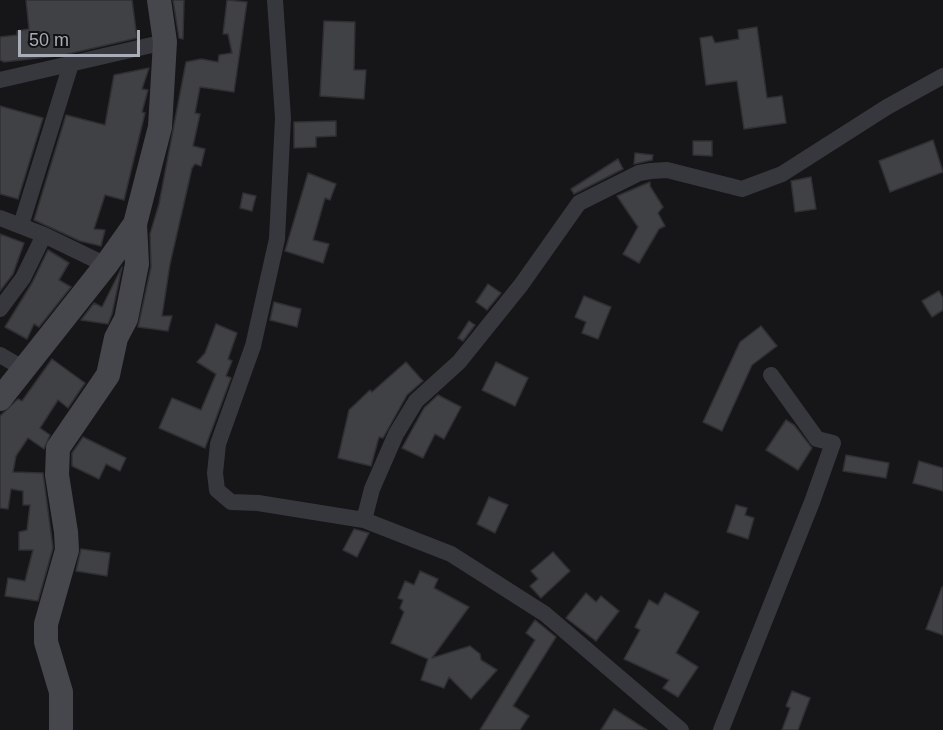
<!DOCTYPE html>
<html>
<head>
<meta charset="utf-8">
<style>
	body { margin:0 }
	#map { position:relative; width:943px; height:730px; overflow:hidden; background:#161618; font-family:Helvetica,sans-serif }
	canvas { display:block }
	.scale { position:absolute; left:18px; top:30px; width:122px; height:27px; box-sizing:border-box; border:3px solid #a8adb8; border-top:0; padding-left:8px; font-size:18px; line-height:21px; white-space:nowrap; color:#a8adb8; -webkit-text-stroke:4px #111113; paint-order:stroke }
</style>
</head>
<body>
<div id="map">
<canvas width="943" height="730"></canvas>
<div class="scale">50 m</div>
</div>
<script>
const ctx = document.querySelector('canvas').getContext('2d');
ctx.lineJoin = 'round';
function paint(path, color) { ctx.fillStyle = color; ctx.fill(path, 'evenodd'); }
function strokePath(path, color, width, dash) { ctx.strokeStyle = color; ctx.lineWidth = width; ctx.lineCap = dash ? 'butt' : 'round'; ctx.setLineDash(dash || []); ctx.stroke(path); }
const building = new Path2D(`
	M26,0H132L137,38L64,55L4,62L0,60V37L17,35V31L29,29Z
	M173,0H184L183,39L179,38Z
	M227,0L247,2L234,92L200,87L195,113L200,114L193,146L205,149L201,166L195,164L192,168L170,264L162,316H172L168,331L138,327L151,267L150,234L159,204L186,62L201,59L218,62L219,55L232,53L228,34H223Z
	M324,21L355,22L354,70H366L364,99L320,96Z
	M757,27L767,98L782,96L786,123L744,129L737,81L706,85L700,38L712,36L715,43L739,39L738,30Z
	M149,68L142,89L148,90L142,112L145,113L124,200L105,195L94,229L105,230L101,246L80,241L34,220L66,115L105,125L114,75Z
	M0,106L43,118L18,199L0,194Z
	M336,121V136L316,137V147L294,148V122Z
	M933,140L943,172L890,192L879,161Z
	M693,141H712V156L693,155Z
	M635,153L653,155L652,160L634,164Z
	M618,159L623,169L574,194L571,189Z
	M308,173L336,184L330,200L325,198L313,240L329,244L323,263L285,251Z
	M811,177L816,209L795,212L791,181Z
	M650,182V186L663,207L658,213L665,226L659,229L639,263L623,254L638,227L617,196Z
	M243,193L256,196L252,211L240,208Z
	M0,234L24,243L13,274L0,291Z
	M48,250L69,263L59,280L71,287L39,327L34,324L27,339L5,327L32,283Z
	M122,267L112,314L108,324L81,320L94,303L102,307Z
	M488,284L501,293L487,310L476,302Z
	M939,291L943,298V310L932,317L922,301Z
	M584,296L611,307L598,339L582,333L586,322L575,317Z
	M274,302L301,309L297,327L270,320Z
	M469,321L475,325L463,341L458,338Z
	M216,324L237,333L228,359L232,361L226,376L231,378L205,448L159,428L172,398L201,410L216,374L197,362L205,353Z
	M761,326L777,346L752,365L722,431L703,422L740,342Z
	M52,359L85,383L68,408L58,400L40,428L50,435L44,449L28,438L16,456L13,472L43,473L53,548L38,601L5,596L8,578L25,581L33,550H19V532L27,530L30,505H23V491L11,489L8,509L0,508V416L18,399L22,401Z
	M406,362L423,381L407,395L383,438L379,437L371,466L338,458L349,410L370,390L372,392Z
	M496,362L528,378L515,406L482,390Z
	M438,395L461,407L444,439L435,434L423,458L402,448L424,408Z
	M786,420L794,425L812,448L798,470L766,450Z
	M83,437L126,458L120,471L106,464L99,479L72,466V453Z
	M846,455L889,463L886,478L843,471Z
	M919,461L943,468V491L913,483Z
	M489,497L508,505L495,533L477,524Z
	M736,505L747,508L745,515L754,518L748,539L727,532Z
	M354,529L369,533L357,557L343,550Z
	M81,549L110,553L107,576L76,571Z
	M553,552L570,571L541,598L530,586L538,579L531,571Z
	M420,571L438,579L434,588L469,607L432,658L470,646L480,654L481,660L497,670L471,699L449,677L444,688L421,680L428,659L391,643L404,612L400,608L403,600L398,598L405,581L414,585Z
	M942,587H943V635L926,629Z
	M586,593L596,602L601,596L619,611L596,641L566,618Z
	M665,593L699,612L676,653L698,667L678,697L663,688L669,680L624,659L640,630L635,627L649,600L658,605Z
	M535,620L556,637L513,706L529,716L520,730H480L535,640L526,633Z
	M792,691L810,698L798,730H782L790,708L786,706Z
	M614,709L647,730H601Z`);
const street = new Path2D(`
	M275,0L283,118L277,239L253,346L218,444L215,473L217,490L231,502L258,503L364,520L451,554L545,614L681,730
	M0,80L165,42
	M0,218L44,235L106,265
	M21,225L71,64
	M0,309L23,278L44,235
	M0,355L24,369
	M364,520L372,489L396,434L416,401L459,362L521,285L579,203L639,173L651,171L667,170L742,189L782,174L887,107L943,76
	M721,730L812,502L833,443L817,439L771,375`);
const secondary = new Path2D(`
	M0,399L106,265L135,224L160,127L165,42L159,0
	M61,730V692L46,642V624L67,550L66,532L57,475L58,448L108,375L116,338L126,319L137,264L135,224`);
paint(building, '#404145');
strokePath(building, '#303034', 1.5);
strokePath(street, '#37383d', 16);
strokePath(secondary, '#45474d', 24);
</script>
</body>
</html>
